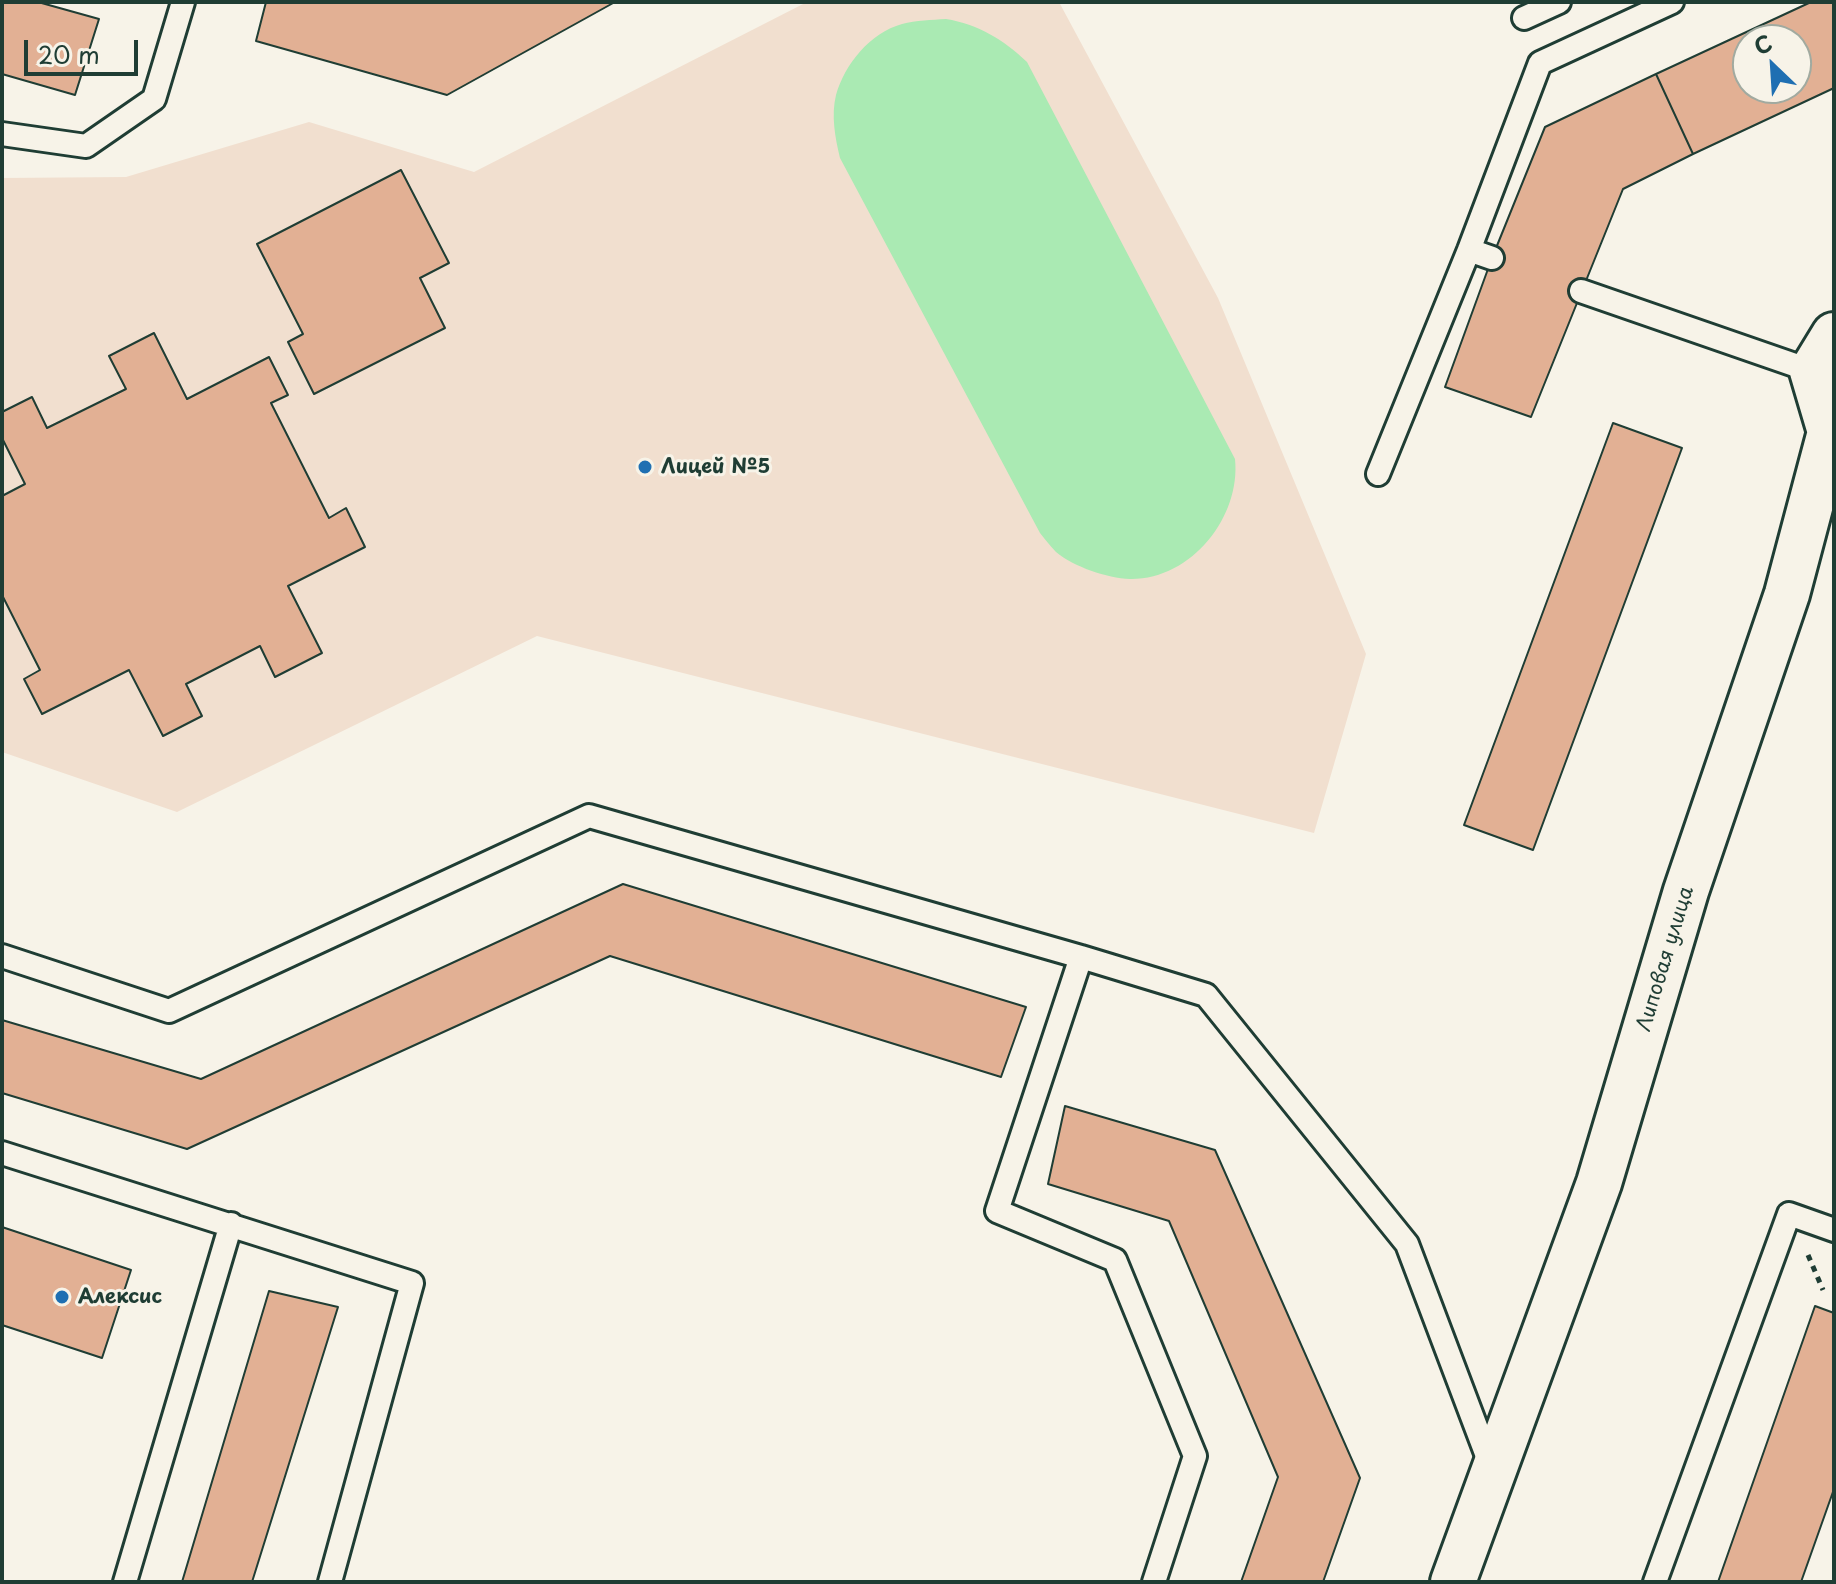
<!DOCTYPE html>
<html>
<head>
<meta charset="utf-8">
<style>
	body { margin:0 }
	#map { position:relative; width:1836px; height:1584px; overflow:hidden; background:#f7f3e8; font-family:"Playpen Sans",sans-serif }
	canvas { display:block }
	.frame { position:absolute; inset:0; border:4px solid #1f3d34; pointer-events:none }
	.north { position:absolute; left:1732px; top:24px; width:80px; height:80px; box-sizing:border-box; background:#f7f3e8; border:2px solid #a1aaa0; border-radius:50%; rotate:335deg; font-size:22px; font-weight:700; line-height:32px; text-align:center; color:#1f3d34 }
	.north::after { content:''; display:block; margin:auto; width:28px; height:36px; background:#1f6fb2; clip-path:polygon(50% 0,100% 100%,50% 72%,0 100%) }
	.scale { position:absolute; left:24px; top:40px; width:114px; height:36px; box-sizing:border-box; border:4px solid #1f3d34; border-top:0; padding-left:10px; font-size:24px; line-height:28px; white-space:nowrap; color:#1f3d34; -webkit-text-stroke:6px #f7f3e8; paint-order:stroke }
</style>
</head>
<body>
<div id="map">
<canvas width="1836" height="1584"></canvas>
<div class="frame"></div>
<div class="north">С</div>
<div class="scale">20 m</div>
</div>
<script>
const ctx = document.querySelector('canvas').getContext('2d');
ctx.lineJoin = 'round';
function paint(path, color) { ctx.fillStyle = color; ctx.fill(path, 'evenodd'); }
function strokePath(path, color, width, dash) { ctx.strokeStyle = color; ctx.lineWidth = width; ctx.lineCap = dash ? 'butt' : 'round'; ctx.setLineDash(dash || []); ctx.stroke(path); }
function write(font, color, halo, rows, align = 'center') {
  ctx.font = font + ' "Playpen Sans",sans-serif'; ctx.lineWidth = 6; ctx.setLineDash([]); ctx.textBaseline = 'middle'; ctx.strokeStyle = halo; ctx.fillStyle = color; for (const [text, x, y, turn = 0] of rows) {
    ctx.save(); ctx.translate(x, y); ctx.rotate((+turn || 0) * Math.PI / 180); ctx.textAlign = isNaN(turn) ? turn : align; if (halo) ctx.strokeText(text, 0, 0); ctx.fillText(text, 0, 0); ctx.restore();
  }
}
const built = new Path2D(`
	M807,2H1059L1218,298L1366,654L1314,833L537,636L177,812L2,752V178L126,177L309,122L474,172Z`);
const green = new Path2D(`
	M946,19C978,24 1004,40 1027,62L1235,459C1241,517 1191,580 1130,579C1107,578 1074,567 1056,552C1050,546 1045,539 1040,533L840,158C835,138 831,115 836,95C845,64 870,33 902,24C916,20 932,20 946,19Z`);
const building = new Path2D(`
	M2,2H38L99,19L75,95L2,74Z
	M266,2L416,3L615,2L447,95L256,41Z
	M1811,2H1834V88L1693,154L1656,74ZM1748,40H1796V88H1748Z
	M1656,74L1693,154L1623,189L1531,417L1445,387L1492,258L1545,127Z
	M401,170L449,263L420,278L445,328L314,394L288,342L303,334L257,244Z
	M154,333L187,399L269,357L288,395L271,403L329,518L346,508L365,547L288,586L322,653L275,677L260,646L186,684L202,716L163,736L129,670L42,714L24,679L40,670L2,595V496L25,484L2,438V412L32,397L47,428L126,389L109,356Z
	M1613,423L1682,448L1533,850L1464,825Z
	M623,884L1026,1007L1001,1077L610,956L187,1149L2,1093V1020L201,1079Z
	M1065,1106L1215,1150L1360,1478L1323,1582H1241L1278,1477L1169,1221L1048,1184Z
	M2,1227L131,1270L102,1358L2,1325Z
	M269,1291L338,1307L252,1582H182Z
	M1815,1306L1834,1313V1489L1801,1582H1718Z`);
const path = new Path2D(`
	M1808,1255L1823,1290`);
const lane = new Path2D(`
	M1524,18L1559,2
	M2,134L86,146L154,99L183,2
	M1469,250L1492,258
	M1581,291L1812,371
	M1378,474L1469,250L1540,63L1672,2
	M2,956L169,1011L589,816L1081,957L997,1211L1115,1260L1195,1456L1154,1582
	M1081,957L1206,995L1407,1244L1492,1469
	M2,1153L412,1283L330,1582
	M125,1582L231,1224
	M1655,1582L1789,1214L1834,1230`);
const street = new Path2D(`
	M1453,1582L1599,1183L1686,891L1787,594L1830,432L1812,371L1834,335`);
const markers = [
	[645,467,8,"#1f6fb2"],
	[62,1297,8,"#1f6fb2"]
];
const poiNames = [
	["Лицей №5",661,467],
	["Алексис",78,1297]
];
const streetNames = [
	["Липовая улица",1666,959,-73]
];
paint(built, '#f1dfcf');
paint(green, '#aaeab3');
paint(building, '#e2b094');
strokePath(building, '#1f3d34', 2);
strokePath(lane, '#1f3d34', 28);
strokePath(street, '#1f3d34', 50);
strokePath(path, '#1f3d34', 5, [6, 6]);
strokePath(lane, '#f7f3e8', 22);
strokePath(street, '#f7f3e8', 44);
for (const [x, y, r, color] of markers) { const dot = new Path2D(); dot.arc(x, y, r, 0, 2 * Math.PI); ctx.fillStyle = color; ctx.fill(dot); strokePath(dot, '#f7f3e8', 3); }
write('bold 20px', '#1f3d34', '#f7f3e8', poiNames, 'left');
write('20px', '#1f3d34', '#f7f3e8', streetNames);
</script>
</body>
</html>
